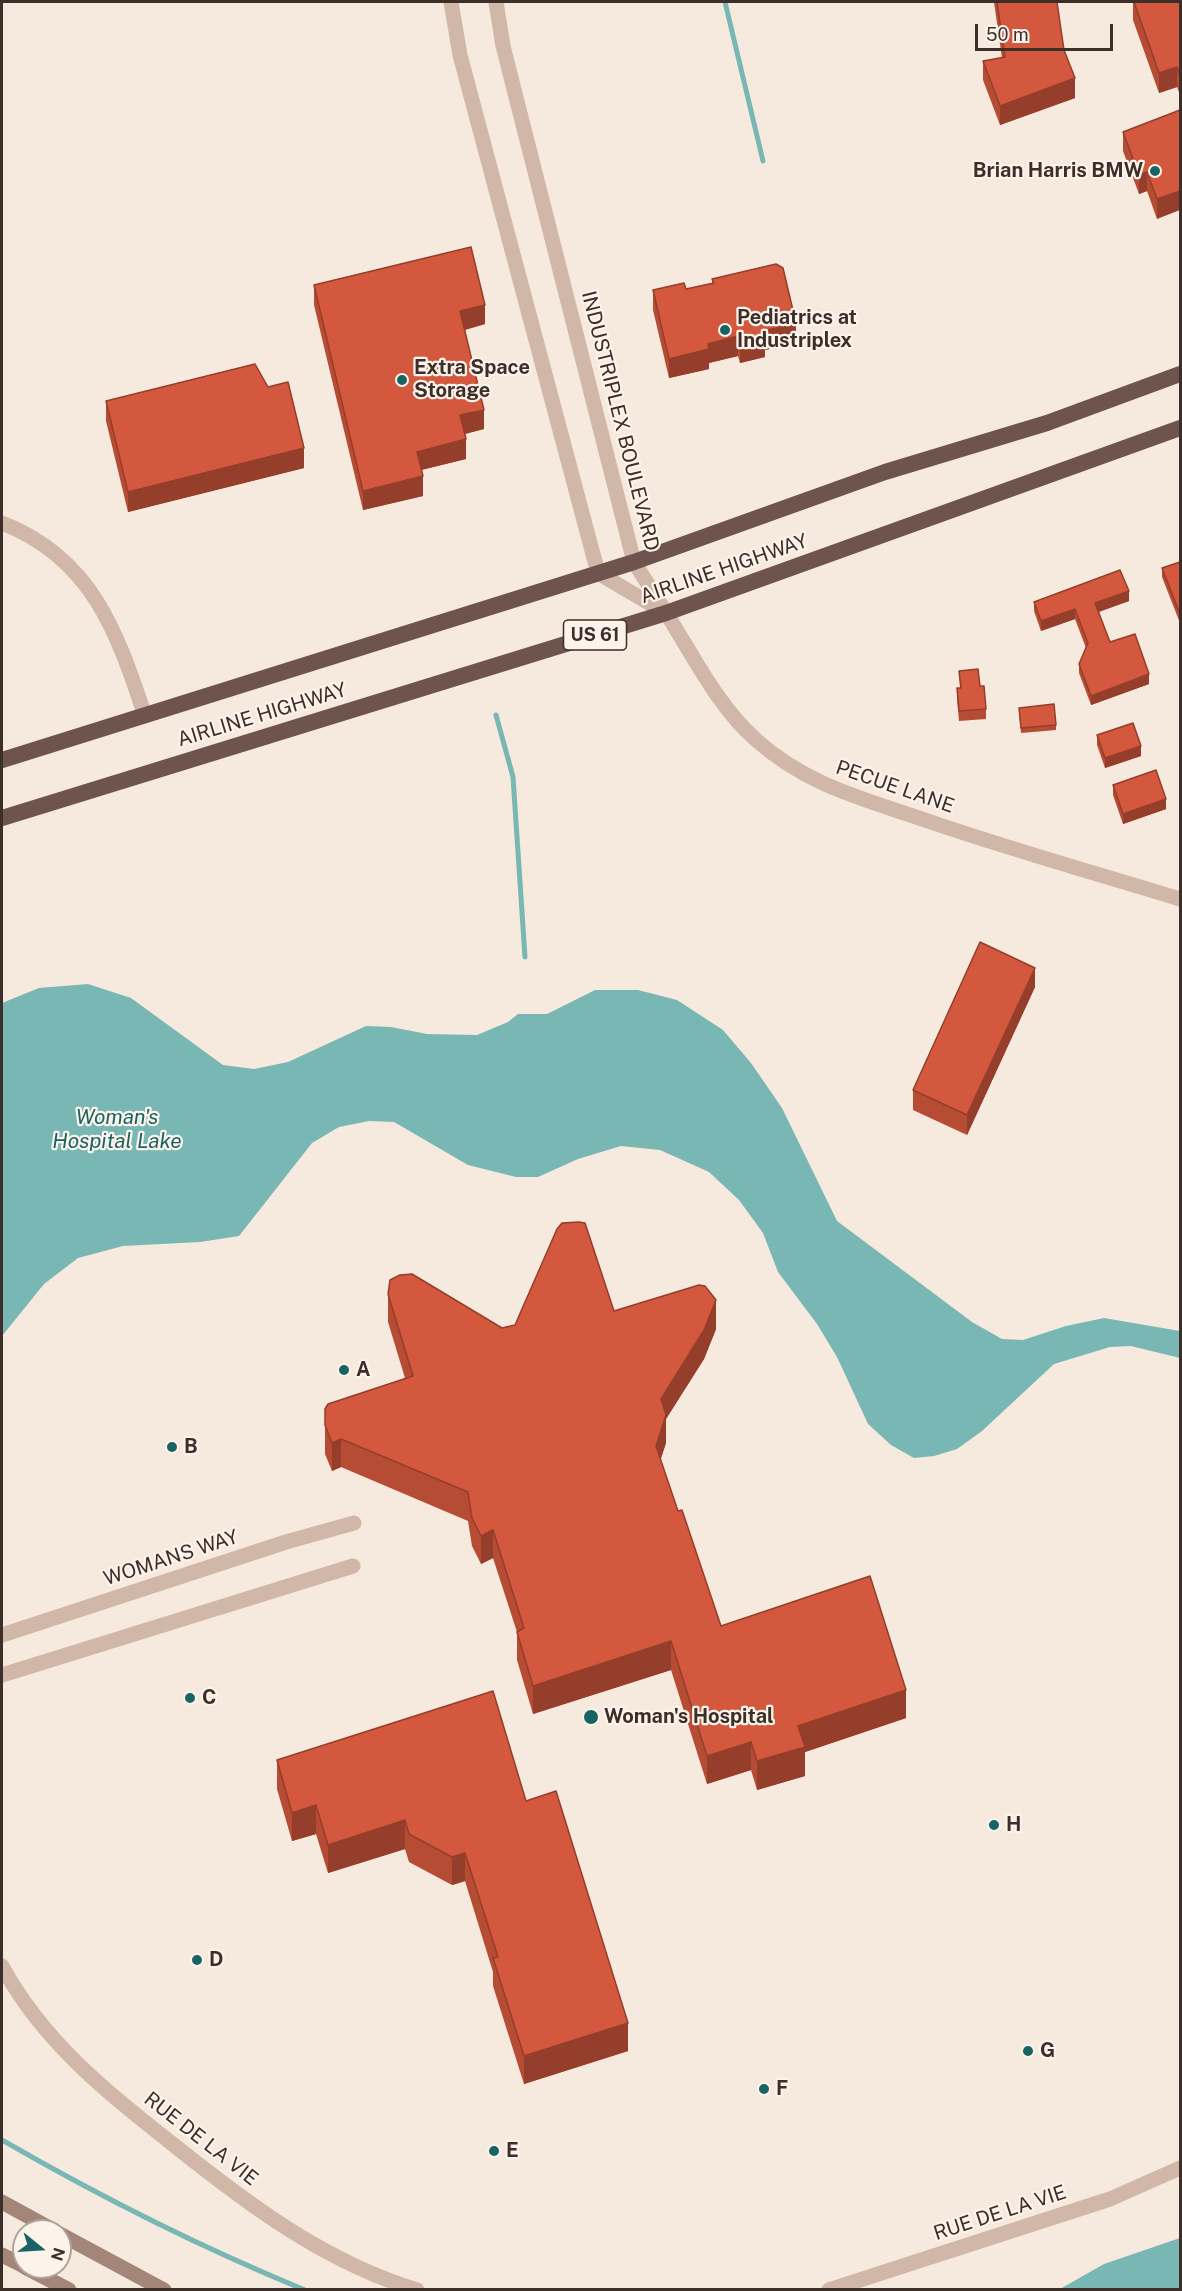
<!DOCTYPE html>
<html>
<head>
<meta charset="utf-8">
<style>
	body { margin:0 }
	#map { position:relative; width:1182px; height:2291px; overflow:hidden; background:#f6e9de; font-family:"Public Sans",sans-serif }
	canvas { display:block }
	.frame { position:absolute; inset:0; border:3px solid #3c2e29; pointer-events:none }
	.north { position:absolute; left:12px; top:2219px; width:60px; height:60px; box-sizing:border-box; background:#fcf3eb; border:2px solid #afa49d; border-radius:50%; rotate:108deg; font-size:16px; font-weight:700; line-height:24px; text-align:center; color:#3c2e29 }
	.north::after { content:''; display:block; margin:auto; width:21px; height:27px; background:#186363; clip-path:polygon(50% 0,100% 100%,50% 72%,0 100%) }
	.scale { position:absolute; left:975px; top:24px; width:138px; height:27px; box-sizing:border-box; border:3px solid #3c2e29; border-top:0; padding-left:8px; font-size:18px; line-height:21px; white-space:nowrap; color:#3c2e29; -webkit-text-stroke:4px #fcf3eb; paint-order:stroke }
</style>
</head>
<body>
<div id="map">
<canvas width="1182" height="2291"></canvas>
<div class="frame"></div>
<div class="north">N</div>
<div class="scale">50 m</div>
</div>
<script>
const ctx = document.querySelector('canvas').getContext('2d');
ctx.lineJoin = 'round';
function paint(path, color) { ctx.fillStyle = color; ctx.fill(path, 'evenodd'); }
function strokePath(path, color, width, dash) { ctx.strokeStyle = color; ctx.lineWidth = width; ctx.lineCap = dash ? 'butt' : 'round'; ctx.setLineDash(dash || []); ctx.stroke(path); }
function write(font, color, halo, rows, align = 'center') {
  ctx.font = font + ' "Public Sans",sans-serif'; ctx.lineWidth = 4.5; ctx.setLineDash([]); ctx.textBaseline = 'middle'; ctx.strokeStyle = halo; ctx.fillStyle = color; for (const [text, x, y, turn = 0] of rows) {
    ctx.save(); ctx.translate(x, y); ctx.rotate((+turn || 0) * Math.PI / 180); ctx.textAlign = isNaN(turn) ? turn : align; if (halo) ctx.strokeText(text, 0, 0); ctx.fillText(text, 0, 0); ctx.restore();
  }
}
const water = new Path2D(`
	M88,984L131,998L223,1065L254,1069L288,1062L366,1026L391,1027L427,1034L477,1035L508,1022L518,1014H547L595,990H638L677,1000L723,1030L751,1063L782,1108L837,1221L972,1322L1002,1339L1023,1340L1066,1326L1104,1318L1180,1331V1358L1131,1346L1110,1347L1054,1364L982,1431L957,1449L934,1456L914,1458L891,1445L868,1424L837,1357L817,1324L778,1272L763,1233L739,1200L709,1172L660,1150L621,1146L578,1159L538,1177H516L468,1165L394,1122L369,1121L339,1127L312,1143L239,1236L200,1242L123,1246L78,1258L44,1284L2,1336V1003L39,988Z
	M1180,2238V2289H1060L1104,2264Z`);
const stream = new Path2D(`
	M725,2L763,161
	M496,715L513,777L525,957
	M2,2140C99,2196 200,2247 305,2290`);
const minor = new Path2D(`
	M2,523C92,558 117,632 145,716
	M666,613C693,655 717,705 755,739C806,785 861,798 925,820C1009,849 1095,873 1180,899
	M2,1635L286,1542L354,1523
	M2,1675L353,1566
	M2,1966C43,2042 108,2093 175,2146C249,2205 325,2262 417,2290
	M829,2290L1110,2199L1180,2168`);
const tertiary = new Path2D(`
	M451,2L460,55L598,573L666,613
	M496,2L503,46L634,562L665,611`);
const secondary = new Path2D(`
	M2,2202L55,2231
	M60,2234L164,2290
	M2,2255L24,2266
	M25,2267L69,2290`);
const trunk = new Path2D(`
	M2,760L634,562L885,472L1047,423L1180,374
	M2,818L666,613L1180,428`);
const wall = new Path2D(`
	M994,2H1057L1064,50L1075,98L1000,125L983,80V61L1002,58Z
	M1133,2H1180V95L1177,87L1159,93L1133,20Z
	M1180,110L1157,219L1147,191L1139,194L1123,151V132Z
	M712,279L796,343L765,350V357L740,363L738,356L709,363V369L669,378L653,310V290L686,289L712,283Z
	M314,285L485,324L465,330L484,429L465,434L466,459L421,470L423,496L363,510L314,305Z
	M106,401L304,468L128,512L106,421Z
	M1180,562V623L1162,577V568Z
	M1129,601L1099,612L1110,642L1149,684L1091,705L1079,673V664L1086,648L1075,619L1041,631L1034,611V602Z
	M959,671L980,686L986,709V719L959,721L957,698V688H960Z
	M1019,713L1056,725V730L1021,733Z
	M1097,735L1141,756L1105,768L1097,745Z
	M1113,785L1166,809L1123,824L1113,795Z
	M1035,987L967,1135L913,1110V1090Z
	M388,1294L502,1328L614,1311L716,1329L704,1359L666,1419V1443L660,1460L678,1511L721,1626L906,1718L805,1752V1776L757,1790L751,1770L707,1784L671,1670L533,1714L517,1660V1632L493,1558L481,1564L472,1546L468,1521L341,1467L332,1471L325,1454V1409L405,1378L388,1322Z
	M277,1760L526,1801L628,2051L524,2084L493,1986V1972L465,1881L452,1885L409,1862L405,1849L328,1873L316,1834L292,1841L277,1789Z`);
const shadedWall = new Path2D(`
	M1177,67V87L1159,93V73Z
	M1075,78V98L1000,125V106Z
	M1147,172V191L1139,194V175Z
	M1180,191V210L1157,219V199Z
	M485,305V324L460,331V311Z
	M796,323V343L765,350V357L740,363V344L764,331Z
	M738,336V356L709,363V369L669,378V359L708,344Z
	M484,410V429L460,435V415Z
	M466,439V459L417,471V452Z
	M304,448V468L128,512V492Z
	M423,476V496L363,510V491Z
	M1129,591V601L1095,613V603Z
	M1075,609V619L1041,631V621Z
	M1149,674V684L1091,705V696Z
	M1141,746V756L1105,768V758Z
	M1166,799V809L1123,824V814Z
	M1035,968V987L967,1135V1115Z
	M716,1300V1329L704,1359L666,1419V1443L656,1474V1446L661,1399Z
	M341,1439V1467L332,1471V1443Z
	M493,1530V1558L481,1564V1536Z
	M671,1641V1670L533,1714V1686Z
	M906,1690V1718L805,1752V1776L757,1790V1761L798,1726Z
	M751,1742V1770L707,1784V1756Z
	M316,1805V1834L292,1841V1813Z
	M405,1820V1849L328,1873V1845Z
	M465,1853V1881L452,1885V1857Z
	M628,2023V2051L524,2084V2056Z`);
const building = new Path2D(`
	M997,2H1057L1064,50L1075,78L1000,106L983,61L1005,57Z
	M1134,2H1180V76L1177,67L1159,73Z
	M1180,110V191L1157,199L1147,172L1139,175L1123,132Z
	M471,247L485,305L460,311L484,410L460,415L466,439L417,452L423,476L363,491L314,285Z
	M776,264L783,268L796,323L764,331L765,338L740,344L738,336L708,344L709,349L669,359L653,290L684,283L686,289L714,283L712,279Z
	M255,364L268,387L288,382L304,448L128,492L106,401Z
	M1180,562V614L1162,568Z
	M1120,570L1129,591L1095,603L1110,642L1135,634L1149,674L1091,696L1079,664L1088,643L1075,609L1041,621L1034,602Z
	M978,669L980,686H984L986,709L959,711L957,688H961L959,671Z
	M1054,704L1056,725L1021,728L1019,708Z
	M1133,723L1141,746L1105,758L1097,735Z
	M1156,770L1166,799L1123,814L1113,785Z
	M980,942L1035,968L967,1115L913,1090Z
	M579,1222L585,1223L614,1311L699,1285L705,1286L716,1300L704,1330L661,1399L666,1415L656,1446L678,1511L682,1510L721,1626L870,1576L906,1690L798,1726L805,1747L757,1761L751,1742L707,1756L671,1641L533,1686L517,1632L524,1628L493,1530L481,1536L472,1518L468,1492L341,1439L332,1443L325,1425V1409L328,1404L413,1376L388,1294L390,1280L400,1275L412,1274L502,1328L515,1325L557,1229L562,1223Z
	M493,1691L526,1801L556,1791L628,2023L524,2056L493,1958L498,1957L465,1853L452,1857L409,1834L405,1820L328,1845L316,1805L292,1813L277,1760Z`);
const markers = [
	[1155,171,6,"#186363"],
	[725,330,6,"#186363"],
	[402,380,6,"#186363"],
	[344,1370,6,"#186363"],
	[172,1447,6,"#186363"],
	[190,1698,6,"#186363"],
	[591,1717,8,"#186363"],
	[994,1825,6,"#186363"],
	[197,1960,6,"#186363"],
	[1028,2051,6,"#186363"],
	[764,2089,6,"#186363"],
	[494,2151,6,"#186363"]
];
const shields = [
	[595,635,63]
];
const shieldNames = [
	["US 61",595,635]
];
const poiNames = [
	["Brian Harris BMW",1143,171,"right"],
	["Pediatrics at",737,318],
	["Industriplex",737,341],
	["Extra Space",414,368],
	["Storage",414,391],
	["A",356,1370],
	["B",184,1447],
	["C",202,1698],
	["Woman's Hospital",604,1717],
	["H",1006,1825],
	["D",209,1960],
	["G",1040,2051],
	["F",776,2089],
	["E",506,2151]
];
const streetNames = [
	["INDUSTRIPLEX BOULEVARD",620,421,76],
	["AIRLINE HIGHWAY",724,569,-19],
	["AIRLINE HIGHWAY",262,715,-17],
	["PECUE LANE",895,787,19],
	["WOMANS WAY",171,1558,-18],
	["RUE DE LA VIE",201,2139,38],
	["RUE DE LA VIE",1000,2213,-18]
];
const waterNames = [
	["Woman's",117,1118],
	["Hospital Lake",117,1142]
];
paint(water, '#79b7b5');
strokePath(stream, '#79b7b5', 5);
strokePath(minor, '#d0b7a8', 15);
strokePath(tertiary, '#d0b7a8', 15);
strokePath(secondary, '#a48679', 15);
strokePath(trunk, '#6e544c', 16);
paint(wall, '#b64c34');
paint(shadedWall, '#943e2b');
paint(building, '#d4583d');
strokePath(building, '#943e2b', 1.5);
for (const [x, y, r, color] of markers) { const dot = new Path2D(); dot.arc(x, y, r, 0, 2 * Math.PI); ctx.fillStyle = color; ctx.fill(dot); strokePath(dot, '#fcf3eb', 2); }
for (const [x, y, w] of shields) { const box = new Path2D(); box.roundRect(x - w / 2, y - 15, w, 30, 4.5); ctx.fillStyle = '#fcf3eb'; ctx.fill(box); strokePath(box, '#3c2e29', 1.5); }
write('bold 18px', '#3c2e29', null, shieldNames);
write('bold 20px', '#3c2e29', '#fcf3eb', poiNames, 'left');
write('20px', '#3c2e29', '#fcf3eb', streetNames);
write('italic 21px', '#186363', '#fcf3eb', waterNames);
</script>
</body>
</html>
